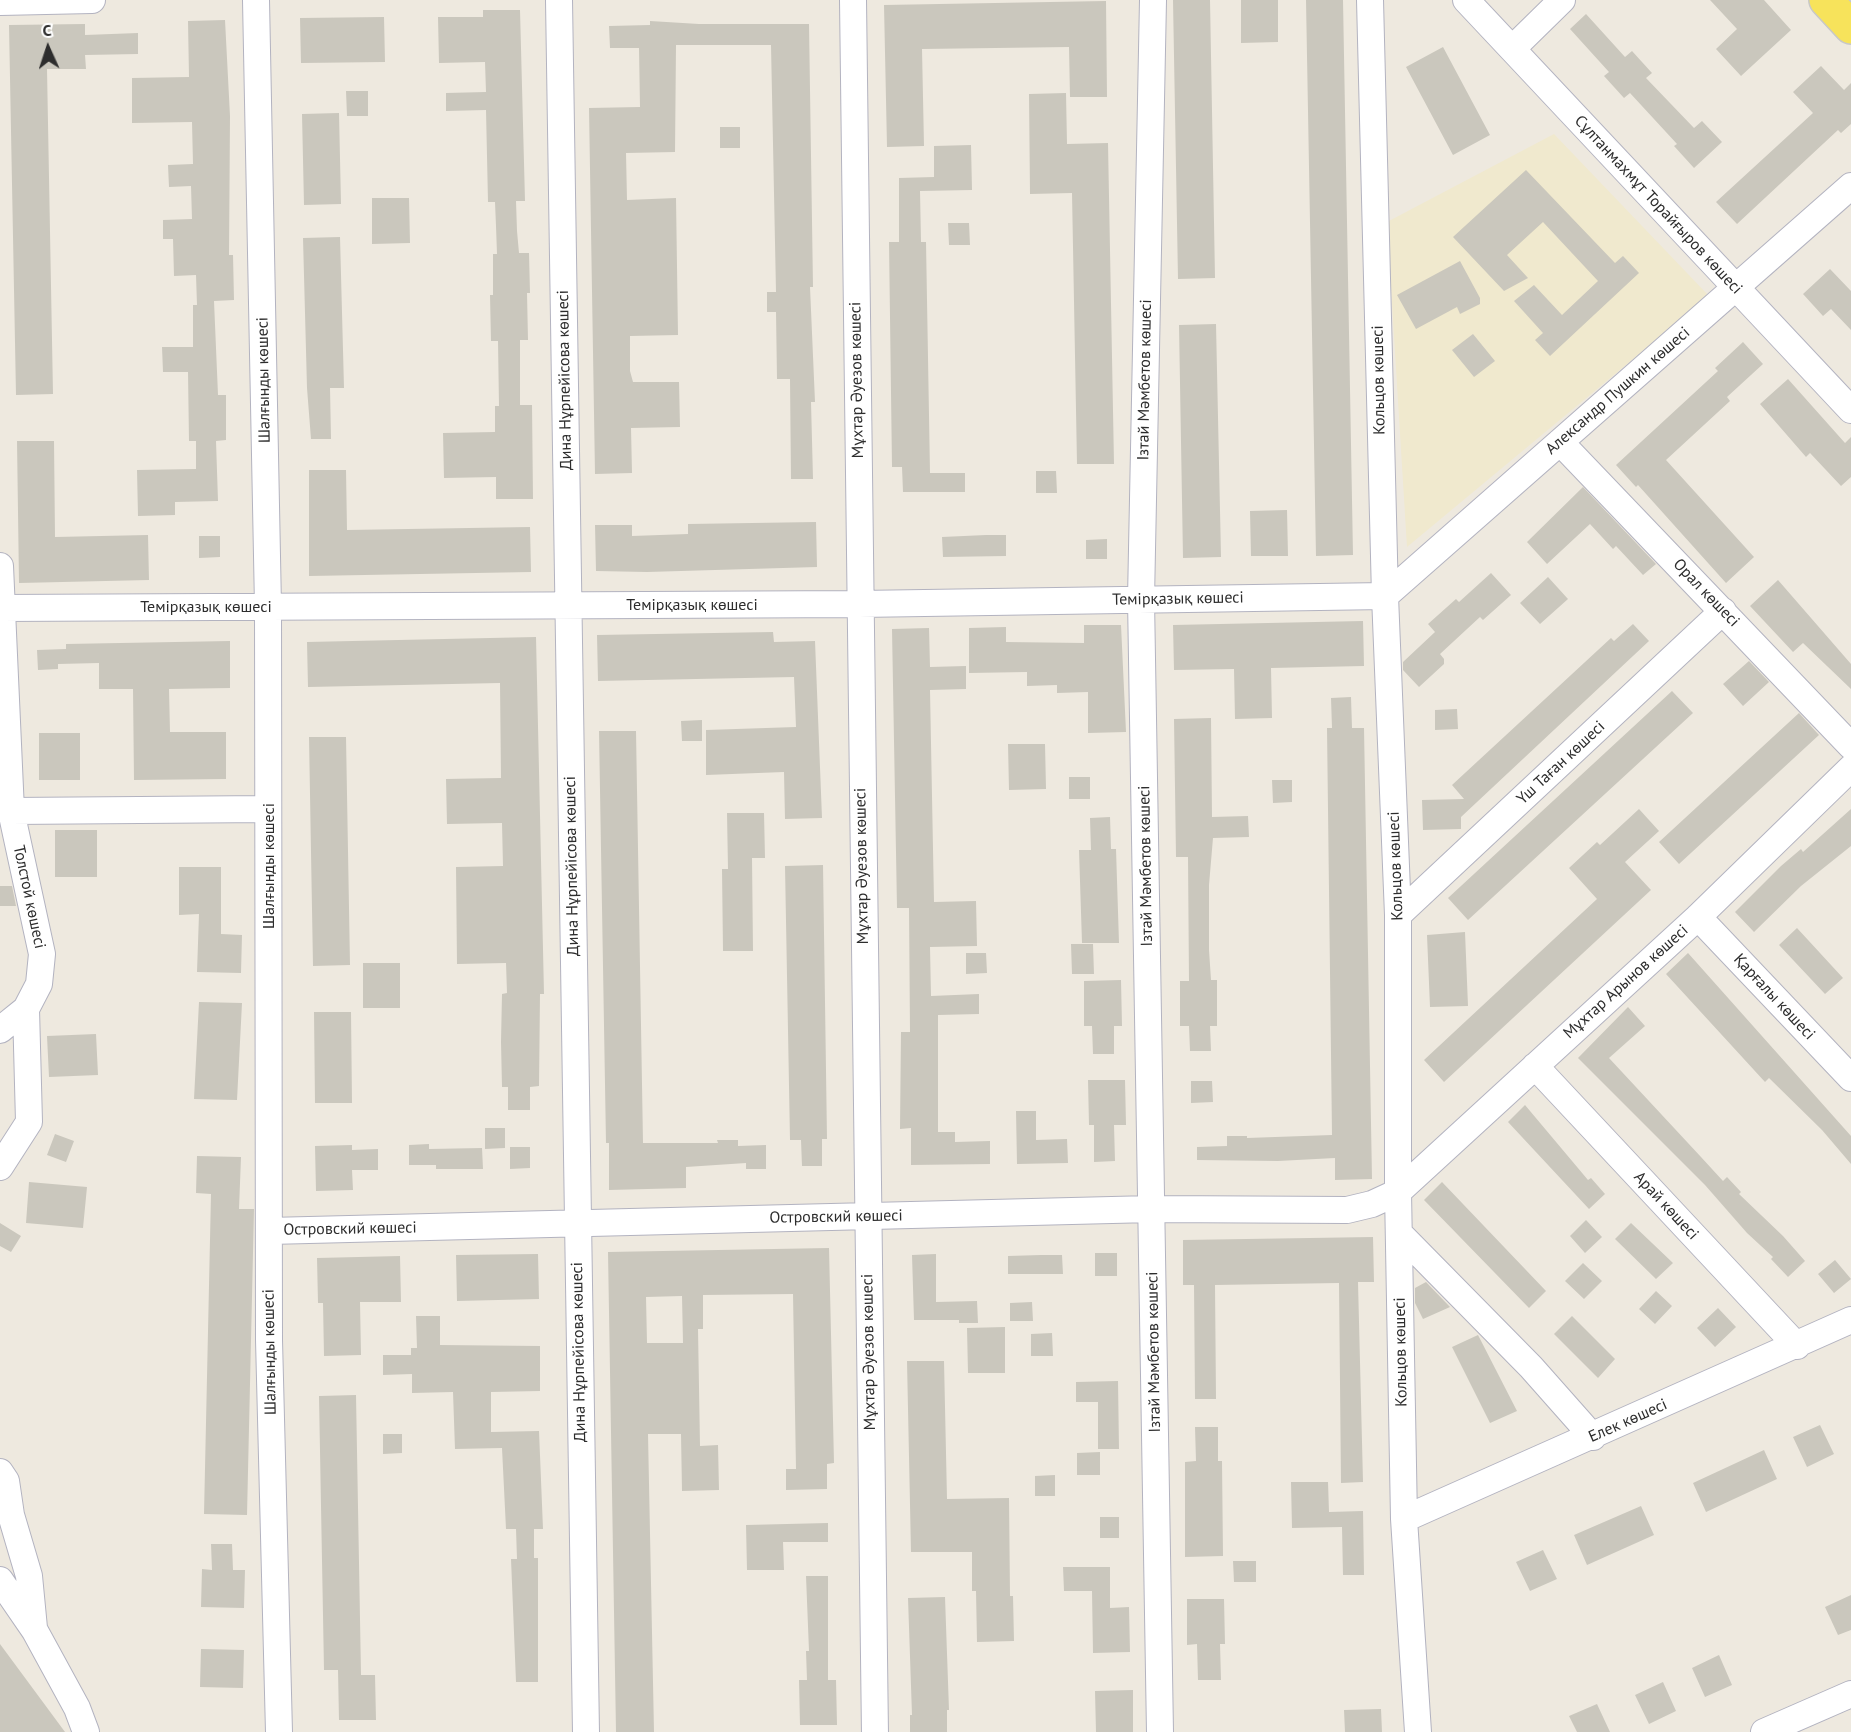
<!DOCTYPE html>
<html>
<head>
<meta charset="utf-8">
<style>
	body { margin:0 }
	#map { position:relative; width:1851px; height:1732px; overflow:hidden; background:#eee9df; font-family:"PT Sans",sans-serif }
	canvas { display:block }
	.north { position:absolute; left:18px; top:18px; width:60px; height:60px; -webkit-text-stroke:4px #fff; paint-order:stroke; rotate:357deg; font-size:16px; font-weight:700; line-height:24px; text-align:center; color:#2d2d2d }
	.north::after { content:''; display:block; margin:auto; width:21px; height:27px; background:#2d2d2d; clip-path:polygon(50% 0,100% 100%,50% 72%,0 100%) }
</style>
</head>
<body>
<div id="map">
<canvas width="1851" height="1732"></canvas>
<div class="north">С</div>
</div>
<script>
const ctx = document.querySelector('canvas').getContext('2d');
ctx.lineJoin = 'round';
function paint(path, color) { ctx.fillStyle = color; ctx.fill(path, 'evenodd'); }
function strokePath(path, color, width, dash) { ctx.strokeStyle = color; ctx.lineWidth = width; ctx.lineCap = dash ? 'butt' : 'round'; ctx.setLineDash(dash || []); ctx.stroke(path); }
function write(font, color, halo, rows, align = 'center') {
  ctx.font = font + ' "PT Sans",sans-serif'; ctx.lineWidth = 6; ctx.setLineDash([]); ctx.textBaseline = 'middle'; ctx.strokeStyle = halo; ctx.fillStyle = color; for (const [text, x, y, turn = 0] of rows) {
    ctx.save(); ctx.translate(x, y); ctx.rotate((+turn || 0) * Math.PI / 180); ctx.textAlign = isNaN(turn) ? turn : align; if (halo) ctx.strokeText(text, 0, 0); ctx.fillText(text, 0, 0); ctx.restore();
  }
}
const education = new Path2D(`
	M1554,134L1709,296L1407,547L1387,222Z`);
const building = new Path2D(`
	M1173,0H1210L1215,278L1178,279Z
	M1241,0H1278V42L1241,43Z
	M1306,0H1343L1353,555L1316,556Z
	M1710,0H1764L1791,30L1741,76L1716,49L1737,29Z
	M1106,1L1107,97H1070L1069,47L922,49L924,146L887,147L884,5Z
	M483,10H520L525,201H516L517,231L519,253H529L530,293H527L528,340H520V405H532L533,499H496V477L444,478L443,433L495,432V406H499L498,341H491L490,295H493V254H497L496,226L495,202H488L486,110L446,111V93L486,92L485,62L439,63L438,17H483Z
	M1586,14L1625,57L1632,51L1652,73L1646,78L1694,128L1702,121L1722,142L1694,168L1674,146L1677,144L1630,93L1624,98L1604,76L1609,72L1570,29Z
	M384,17L385,62L301,63L300,18Z
	M225,20L230,116L229,255H233L234,300L214,301L218,395H226V440L216,441L218,501L175,502V515L138,516L137,470L196,469V441H189L188,372H163L162,347H193V305H197L196,275L174,276L173,239H163V220L192,219L191,186L169,187L168,165L193,164L192,122L132,123V78L189,77L188,21Z
	M650,21L699,24H809L813,287H810L815,402H811L813,479H791L790,379H777L776,312H767V292H776L771,45H676L675,152L626,153L627,200L676,198L678,335L630,336V371L633,382H679L680,427L631,428L632,473L595,474L589,108L640,107L639,48H610L609,26L650,25Z
	M85,24V35L138,33V54L85,55L86,69H47L53,394L16,395L9,25Z
	M1443,47L1490,135L1453,155L1406,67Z
	M1821,66L1844,90L1851,83V124L1841,133L1838,130L1737,224L1716,202L1813,113L1793,92Z
	M346,91H368V116H347Z
	M1066,93L1067,144L1108,143L1114,464H1077L1072,193L1030,194L1029,94Z
	M339,113L341,204L304,205L302,114Z
	M720,127H740V148H720Z
	M971,145L972,190L920,191L921,242H926L930,473H965V492H903L902,467H892L889,242H899V178L934,177V146Z
	M1526,170L1615,263L1623,256L1639,273L1550,356L1535,340L1543,333L1514,301L1534,285L1562,315L1598,281L1543,222L1507,255L1528,278L1504,291L1453,237Z
	M372,198H409L410,243L372,244Z
	M948,223H969L970,245H949Z
	M340,237L344,388H330L331,439H311L307,388L303,238Z
	M1460,261L1480,298V304L1460,314L1457,307L1416,329L1397,295Z
	M1830,269L1851,291V330L1831,309L1823,316L1803,294Z
	M1216,324L1221,557L1183,558L1179,325Z
	M1473,334L1495,361L1474,377L1452,350Z
	M1743,342L1763,364L1727,397L1730,401L1666,460L1754,557L1726,583L1638,485L1636,487L1616,465L1718,371L1715,368Z
	M1788,379L1845,443L1851,437V477L1841,486L1810,453L1806,457L1760,404Z
	M17,441H54L55,537L148,535L149,580L19,583Z
	M309,470H346L347,530L530,527L531,572L309,576Z
	M1036,471H1056L1057,493H1036Z
	M1583,487L1656,564L1643,575L1616,546L1613,549L1590,524L1547,564L1527,542Z
	M1287,510L1288,556H1251L1250,511Z
	M816,522L817,567L647,572L596,571L595,525H632V536L688,534V524Z
	M986,535H1006V556L943,557L942,537Z
	M199,536H220V557L199,558Z
	M1107,539V559H1086V540Z
	M1491,573L1511,595L1483,620L1480,617L1440,654L1444,659V664L1419,687L1403,670V662L1435,632L1428,624L1456,599L1459,602Z
	M1548,577L1568,599L1540,624L1520,603Z
	M1778,580L1851,664V689L1803,643L1793,652L1750,606Z
	M1363,621L1364,666L1271,668L1272,718L1235,719L1234,669L1174,670L1173,625Z
	M1633,624L1649,641L1461,817V829L1423,830L1422,800L1464,799L1452,785L1611,638L1614,641Z
	M1084,625H1121L1126,732L1088,733V692L1057,693V685L1027,686V672L969,673V628L1006,627V642L1084,643Z
	M929,628L930,667L966,666V689L930,690L934,902L976,901L977,946L930,947L931,996L979,994V1014L938,1015V1132H955V1142L990,1141V1164L911,1165V1128L900,1129L901,1032H910L909,908H897L892,629Z
	M773,632L774,642L815,641L822,818L785,819L784,772L706,775V730L796,727L794,677L598,681L597,635Z
	M536,637L544,994H540L539,1086L530,1087V1110H508V1087H502L501,1042L502,994L507,993L506,963L457,964L456,867L503,866L502,823L447,824L446,779L501,778L500,683L308,687L307,642Z
	M230,641V688L169,689L170,732H226V779L134,780L133,689H99V663L58,664V669L38,670L37,650L66,649V644Z
	M1749,661L1769,682L1743,706L1723,684Z
	M1672,691L1693,713L1468,920L1448,898Z
	M1351,697L1352,728H1364L1372,1179L1335,1180V1158L1278,1161L1197,1160V1147L1227,1146V1136H1247V1138L1332,1135L1327,728H1332L1331,698Z
	M1457,709L1458,729L1435,730V710Z
	M1799,713L1819,735L1679,864L1659,842Z
	M1211,718L1212,817L1248,816L1249,837L1213,838L1209,885V950L1211,980H1217V1026H1210L1211,1051H1190L1189,1026H1180V981H1189L1188,857H1176L1174,719Z
	M702,720V741H682L681,721Z
	M599,731H636L643,1143H718L717,1140H738V1146L766,1145V1169H746V1163L686,1167V1188L609,1190V1143H606Z
	M39,733H80V780H39Z
	M309,737H346L350,965L313,966Z
	M1008,744H1045L1046,789L1009,790Z
	M1069,777H1090V799H1069Z
	M1272,780H1292V802L1273,803Z
	M1639,809L1659,831L1625,862L1651,890L1444,1082L1424,1060L1597,899L1569,868L1597,842L1600,845Z
	M1851,809V846L1801,886L1754,932L1735,912L1781,866L1801,849L1803,852Z
	M727,813H764L765,858H752L753,951H723L722,869H728Z
	M1110,817L1111,849H1116L1119,943H1082L1079,850H1091L1090,818Z
	M55,830H97V877H55Z
	M823,865L827,1139H822V1166H802L801,1140H790L785,866Z
	M179,867H221V934L242,935L241,973L197,972L199,914L179,915Z
	M0,886H12L16,906H0Z
	M1797,928L1843,978L1825,994L1779,945Z
	M1465,932L1468,1006L1430,1007L1427,935Z
	M1071,944H1093L1094,974H1072Z
	M966,953H986L987,973L966,974Z
	M1688,953L1851,1136V1164L1822,1130L1769,1078L1765,1082L1666,974Z
	M363,963H400V1008H363Z
	M1121,980L1122,1026H1114V1054H1093L1092,1026H1084V981Z
	M199,1002L242,1003L237,1100L194,1099Z
	M1628,1007L1645,1026L1609,1058L1701,1157L1723,1181L1727,1177L1741,1192L1739,1194L1783,1236L1805,1261L1788,1277L1771,1259L1773,1257L1747,1233L1705,1185L1578,1058Z
	M314,1012H351L352,1103H315Z
	M96,1034L98,1075L49,1077L47,1036Z
	M1088,1080H1125L1126,1125H1114L1115,1161L1094,1162V1125H1089Z
	M1191,1081H1212L1213,1102L1191,1103Z
	M1525,1105L1588,1180L1591,1178L1605,1194L1589,1209L1508,1122Z
	M1016,1111H1036V1140L1067,1139L1068,1163L1017,1164Z
	M485,1128H505V1148L485,1149Z
	M55,1134L74,1141L66,1162L47,1155Z
	M429,1144V1149L482,1148L483,1169H436V1165H409V1145Z
	M352,1145V1150L378,1149V1170H352L353,1190L316,1191L315,1146Z
	M510,1147H530V1168L510,1169Z
	M197,1156L241,1157L239,1209H254L247,1515L204,1514L211,1194L196,1193Z
	M29,1182L87,1187L83,1228L26,1223Z
	M1442,1182L1546,1291L1529,1308L1424,1200Z
	M1586,1220L1602,1237L1585,1253L1570,1236Z
	M0,1223L21,1236L11,1252L0,1246Z
	M1631,1223L1673,1263L1656,1279L1615,1239Z
	M1373,1237L1374,1282H1358L1363,1482L1341,1483L1339,1283L1215,1285L1216,1399H1195L1194,1285H1183V1240Z
	M829,1248L834,1463L827,1464V1489L786,1490V1469H796L793,1294L703,1295V1329H698L700,1446L718,1445L719,1490L682,1491L681,1434H648L654,1732H616L608,1252ZM682,1296L683,1343H647L646,1297Z
	M1095,1253H1117V1276H1095Z
	M538,1254L539,1299L457,1301L456,1255Z
	M936,1254V1302L977,1301L978,1323H959V1320H914L912,1255Z
	M1041,1255H1062L1063,1274H1008V1256Z
	M400,1256L401,1302H360L361,1355L324,1356L323,1303H318L317,1258Z
	M1835,1260L1851,1279L1834,1293L1818,1274Z
	M1583,1263L1602,1281L1584,1299L1565,1281Z
	M1426,1282L1450,1307L1423,1319L1415,1303V1288Z
	M1656,1291L1672,1306L1655,1324L1639,1309Z
	M1032,1302L1033,1321H1010V1303Z
	M1718,1308L1736,1327L1715,1347L1697,1328Z
	M416,1316H440V1345L540,1346V1391L491,1392V1432L539,1431L543,1529H534V1558H538V1682H516L511,1559H517L516,1529H506L502,1448L455,1449L453,1392L412,1393V1374L383,1375V1355H411V1348H417Z
	M1572,1316L1615,1359L1598,1378L1554,1334Z
	M1005,1327V1373H968L967,1328Z
	M1052,1333L1053,1356H1031V1334Z
	M1478,1335L1517,1411L1490,1423L1452,1347Z
	M907,1361H944L947,1499L1009,1498L1010,1596H1013L1014,1641L977,1642L976,1591H972V1552H911Z
	M1118,1381L1119,1449H1098V1402H1076V1382Z
	M356,1395L361,1675H375L376,1720H339L338,1670H324L319,1396Z
	M1820,1425L1834,1454L1807,1467L1793,1437Z
	M1195,1427H1218V1461H1222L1223,1556L1185,1557V1462L1196,1461Z
	M383,1434H402V1453L383,1454Z
	M1764,1450L1777,1479L1706,1512L1693,1483Z
	M1100,1452V1475H1077V1453Z
	M1055,1475V1496H1035V1476Z
	M1291,1482H1328L1329,1512L1363,1511L1364,1575H1343L1342,1527L1292,1528Z
	M1641,1506L1654,1535L1587,1565L1574,1535Z
	M1100,1517H1119V1538H1100Z
	M828,1523V1542H783L784,1570H747L746,1525Z
	M211,1544H232L233,1570H245L244,1608L201,1607L202,1569L212,1570Z
	M1543,1550L1557,1579L1530,1591L1516,1562Z
	M1233,1561H1256V1582H1234Z
	M1063,1567H1110V1608L1129,1607L1130,1652L1093,1653L1092,1591H1064Z
	M806,1576H828V1680H836L837,1725H800L799,1680H807L806,1651H809Z
	M1851,1595V1630L1838,1635L1825,1607Z
	M945,1597L949,1710H947V1732H910V1715H912L908,1598Z
	M1187,1599H1224L1225,1644H1220L1221,1680H1198L1197,1644L1187,1645Z
	M0,1644L65,1732H0Z
	M201,1649L244,1650L243,1688L200,1687Z
	M1719,1655L1732,1685L1705,1697L1692,1668Z
	M1663,1682L1676,1711L1649,1724L1635,1695Z
	M1133,1690V1732H1096L1095,1691Z
	M1597,1704L1610,1732H1577L1569,1716Z
	M1381,1709L1382,1732H1345L1344,1710Z`);
const minor = new Path2D(`
	M256,0L268,606L269,1340L279,1732
	M559,0L586,1732
	M853,0L875,1732
	M1153,0L1141,599L1160,1732
	M1370,0L1385,596L1398,915V1192L1404,1519L1418,1732
	M1466,0L1851,410
	M0,2L92,0
	M1512,49L1562,0
	M1560,442L1851,746
	M0,566L11,811L42,954L39,984L26,1009L0,1030
	M0,608L859,604L1385,596L1851,186
	M11,811L268,809
	M1398,915L1723,611
	M1698,917L1851,1078
	M1535,1066L1797,1346
	M0,1167L29,1122L26,1009
	M269,1231L1152,1209L1347,1210L1372,1204L1398,1192L1698,917L1851,768
	M1399,1233L1531,1367L1593,1437
	M0,1472L6,1481L11,1515L29,1576L34,1628
	M1404,1519L1851,1320
	M0,1580L35,1631L77,1708L86,1732
	M1764,1732L1851,1694`);
const major = new Path2D(`
	M1826,0L1851,27`);
const streetNames = [
	["Сұлтанмахмұт Торайғыров көшесі",1658,205,47],
	["Шалғынды көшесі",264,380,-91],
	["Дина Нұрпейісова көшесі",565,380,-91],
	["Мұхтар Әуезов көшесі",857,380,-91],
	["Ізтай Мәмбетов көшесі",1145,380,-89],
	["Кольцов көшесі",1379,380,-91],
	["Александр Пушкин көшесі",1618,391,-41],
	["Орал көшесі",1706,593,46],
	["Темірқазық көшесі",1178,599,-1],
	["Темірқазық көшесі",692,605],
	["Темірқазық көшесі",206,607],
	["Үш Таған көшесі",1561,763,-43],
	["Шалғынды көшесі",269,866,-90],
	["Дина Нұрпейісова көшесі",572,866,-91],
	["Мұхтар Әуезов көшесі",862,866,-91],
	["Ізтай Мәмбетов көшесі",1146,866,-91],
	["Кольцов көшесі",1396,866,-92],
	["Толстой көшесі",29,897,78],
	["Мұхтар Арынов көшесі",1626,982,-42],
	["Қарғалы көшесі",1774,997,47],
	["Арай көшесі",1666,1206,47],
	["Островский көшесі",836,1217,-1],
	["Островский көшесі",350,1229,-1],
	["Шалғынды көшесі",270,1352,-91],
	["Дина Нұрпейісова көшесі",579,1352,-91],
	["Мұхтар Әуезов көшесі",869,1352,-91],
	["Ізтай Мәмбетов көшесі",1154,1352,-91],
	["Кольцов көшесі",1401,1352,-91],
	["Елек көшесі",1628,1421,-24]
];
paint(education, '#f0e9ce');
paint(building, '#cac7bd');
strokePath(minor, '#b3b3c0', 28);
strokePath(major, '#c8c8c8', 36);
strokePath(minor, '#fff', 26);
strokePath(major, '#f7e35b', 33);
write('16px', '#2d2d2d', '#fff', streetNames);
</script>
</body>
</html>
